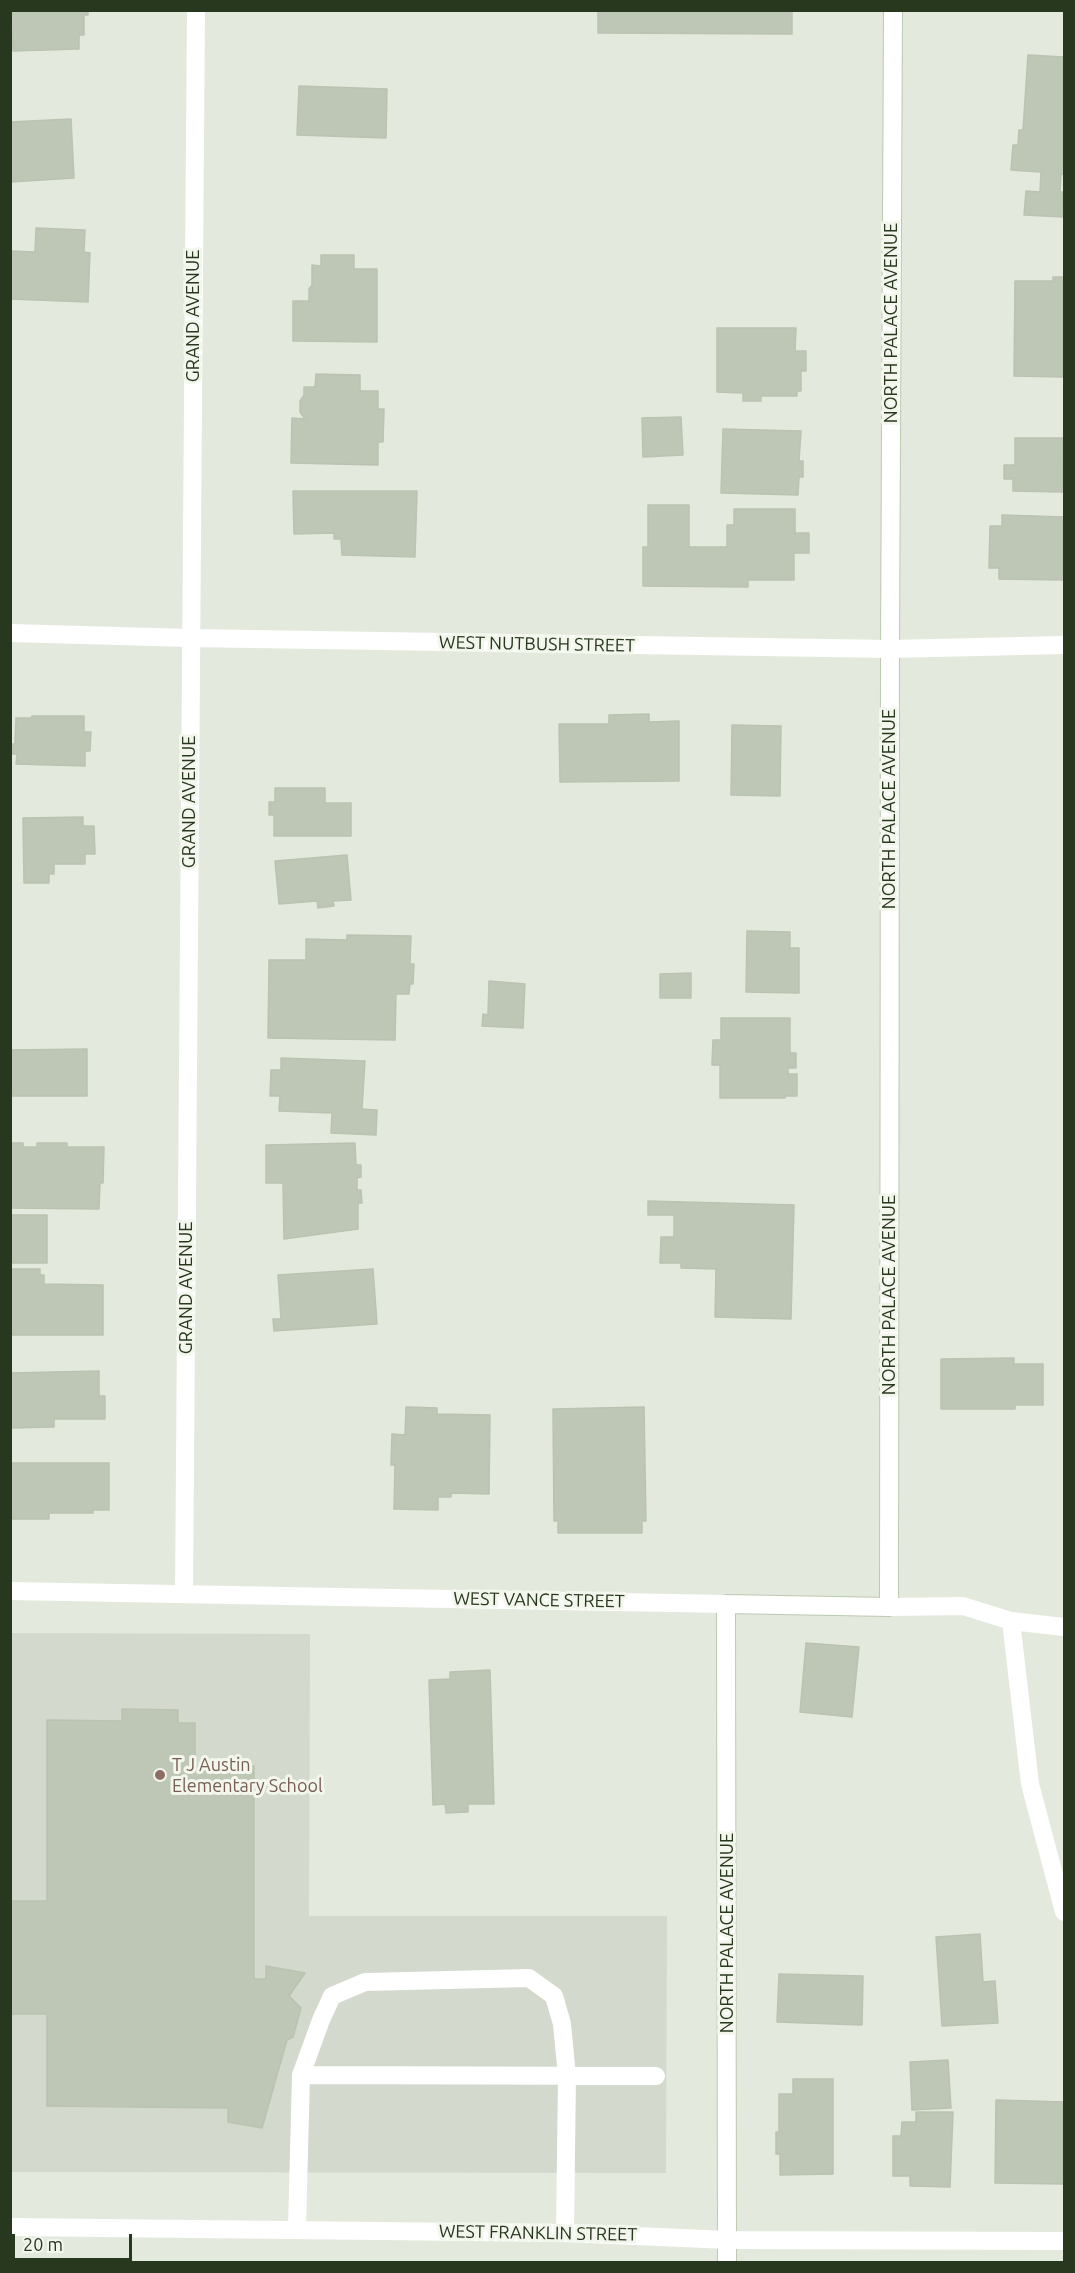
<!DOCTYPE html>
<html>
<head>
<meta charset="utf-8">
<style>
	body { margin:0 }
	#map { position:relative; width:1075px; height:2273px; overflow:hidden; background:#e4e9dd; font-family:Ubuntu,sans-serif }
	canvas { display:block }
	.frame { position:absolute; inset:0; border:12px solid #28381f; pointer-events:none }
	.scale { position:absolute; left:12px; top:2234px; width:120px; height:27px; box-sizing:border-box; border:3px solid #28381f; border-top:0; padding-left:8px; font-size:18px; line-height:21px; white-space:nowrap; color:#28381f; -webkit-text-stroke:4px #f3f6ed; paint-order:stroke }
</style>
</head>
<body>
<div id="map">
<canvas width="1075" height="2273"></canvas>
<div class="frame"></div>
<div class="scale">20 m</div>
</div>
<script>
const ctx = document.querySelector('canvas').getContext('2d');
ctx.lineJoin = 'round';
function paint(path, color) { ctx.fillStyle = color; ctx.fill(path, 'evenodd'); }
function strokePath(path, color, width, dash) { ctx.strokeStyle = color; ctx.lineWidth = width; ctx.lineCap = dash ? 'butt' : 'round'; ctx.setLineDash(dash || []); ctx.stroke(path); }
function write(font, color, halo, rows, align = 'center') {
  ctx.font = font + ' Ubuntu,sans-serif'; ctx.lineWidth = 6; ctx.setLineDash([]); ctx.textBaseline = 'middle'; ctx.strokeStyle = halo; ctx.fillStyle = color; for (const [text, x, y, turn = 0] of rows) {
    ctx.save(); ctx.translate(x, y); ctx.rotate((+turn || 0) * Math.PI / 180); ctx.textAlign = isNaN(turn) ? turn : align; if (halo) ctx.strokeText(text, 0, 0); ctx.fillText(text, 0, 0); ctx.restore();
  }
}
const built = new Path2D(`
	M11,1633L310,1634L309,1916H667L666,2173L11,2172Z`);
const building = new Path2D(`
	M10,10H88V15H84V35H79V49L13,51Z
	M598,10H792V34L598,33Z
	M1028,55L1064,57V174H1061L1060,192H1064V217L1024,215L1026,191L1040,192L1041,172L1011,170L1013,145H1018L1019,130H1023Z
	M299,86L387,89L386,138L297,135Z
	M71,119L74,178L10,182V122Z
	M36,228L85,230L84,252L90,253L88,302L10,299V251L35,252Z
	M321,255H354V269H377V342L293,341V301H309V289L312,285V265L321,266Z
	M1053,277H1064V377L1014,376L1015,281H1053Z
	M717,328H796L795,351H806V371H801V391H797V396H761V401H743V393L717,392Z
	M316,374L360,375V391H378V409H384L383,442H378V465L291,463L292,418L305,419L300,412V401L304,395V387H315Z
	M681,417L683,455L643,457L642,418Z
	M723,429L801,431L799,461H803V477H799L798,495L721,493Z
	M1015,438H1064L1063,492L1013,491V479H1004V465H1015Z
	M293,491H417L415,557L342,555L341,539H334V533L294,534Z
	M648,505H689V547H727V525H734V509H795V533H809V553H794V580H748V587L643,586V547H648Z
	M1002,515L1064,517V580L999,579V568H989L990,526H1002Z
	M649,714V722L679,721V781L560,782L559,724H609V715Z
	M32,716H84V732H91L90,751H85V766L16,764L17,754H11V744H15L16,718H31Z
	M732,725L781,726L780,796L731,795Z
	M275,788H325V803H351V836H274V815H269V802H275Z
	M83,817V826H94L95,854H85V864H54V874H49V883H24L23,818Z
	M347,855L351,900L333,901L334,906L318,908L317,901L279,904L275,861Z
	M747,931L790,932V948H799V993L746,992Z
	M347,935L411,936L410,964H414L413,984H410L409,994H396L395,1040L268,1038L269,960H306V939L347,940Z
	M691,973V998H660V974Z
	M489,981L525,984L523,1028L482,1026L483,1014L488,1015Z
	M721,1018H790V1053H796V1068H788V1074H797V1096H785V1098H720V1065H712L713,1040H721Z
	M87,1049V1096H10V1050Z
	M281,1058L365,1061L362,1109L377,1110L376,1135L331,1133L332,1113L279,1111L280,1096H270L271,1070H281Z
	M10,1143H23V1147H37V1143H67V1147H104L103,1183H100L99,1209L10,1208Z
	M355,1143L356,1165H361V1177L357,1178V1190H361L362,1203H358V1229L284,1239L283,1183H266V1145Z
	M648,1201L794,1205L791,1319L715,1317L716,1269L681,1268V1263H660L661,1237H674V1215H648Z
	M10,1215H47V1263H10Z
	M10,1269H40V1275H44V1284L103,1285V1335H10Z
	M373,1269L377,1324L274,1331L273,1319H281L278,1275Z
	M1014,1358V1364H1043V1405H1015V1409H941V1359Z
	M99,1371V1396H105V1419H54V1427L10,1428V1373Z
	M406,1407L437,1408V1414L490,1415L489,1494L451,1493V1497H438V1510L394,1509L395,1465H391L392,1434L405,1435Z
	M644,1407L646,1521H642V1533H558V1521H554L553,1409Z
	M10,1463H109V1510H93V1513H49V1519H10Z
	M806,1643L859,1647L852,1717L800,1712Z
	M490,1670L494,1804H468V1812L446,1813L445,1804L433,1805L429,1680L450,1679V1672Z
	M122,1709L178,1710V1723H195V1766H254V1979H266V1966L305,1973L289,1996L301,2008L293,2037L287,2040L262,2128L228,2122V2108L47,2106V2014H10V1901H47V1720L122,1721Z
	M980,1934L983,1982L995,1981L998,2023L942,2026L936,1937Z
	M779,1974L863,1976L862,2025L777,2022Z
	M948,2060L951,2108L912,2110L910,2062Z
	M793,2079H833V2174L780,2175V2154H776V2132H779V2094H793Z
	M996,2100L1064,2102V2184L995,2183Z
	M916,2112H953L950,2187L910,2186V2176H893V2136H901L902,2122H916Z`);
const lane = new Path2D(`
	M301,2075L656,2076
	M297,2229L301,2075L321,2020L332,1996L365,1982L529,1978L554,1996L562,2024L567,2076L565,2233`);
const street = new Path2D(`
	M10,633L190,638L890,649L1064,645
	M10,1591L726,1604
	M184,1593L196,10
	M889,1607L963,1606L1011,1621L1064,1627
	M1011,1621L1030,1784L1064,1912
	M10,2227L565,2233L728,2240L1064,2241`);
const secondary = new Path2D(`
	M727,2262L726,1604L889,1607L890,649L893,10`);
const markers = [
	[160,1775,6,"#8d6e63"]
];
const streetNames = [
	["GRAND AVENUE",193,316,-90],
	["NORTH PALACE AVENUE",891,323,-90],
	["WEST NUTBUSH STREET",537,644,1],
	["GRAND AVENUE",189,802,-90],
	["NORTH PALACE AVENUE",889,809,-90],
	["GRAND AVENUE",186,1288,-90],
	["NORTH PALACE AVENUE",889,1295,-90],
	["WEST VANCE STREET",539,1600,1],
	["NORTH PALACE AVENUE",727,1933,-90],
	["WEST FRANKLIN STREET",538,2233,1]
];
const educationNames = [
	["T J Austin",172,1765],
	["Elementary School",172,1786]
];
paint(built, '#d3d9cc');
paint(building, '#bec7b6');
strokePath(building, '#b9c3b0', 1.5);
strokePath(secondary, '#bcc9b1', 20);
strokePath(lane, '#fff', 18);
strokePath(street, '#fff', 18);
strokePath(secondary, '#fff', 18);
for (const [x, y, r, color] of markers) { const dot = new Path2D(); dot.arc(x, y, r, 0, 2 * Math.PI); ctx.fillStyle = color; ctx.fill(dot); strokePath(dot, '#f3f6ed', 2); }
write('18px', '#28381f', '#f3f6ed', streetNames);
write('18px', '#785e54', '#f3f6ed', educationNames, 'left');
</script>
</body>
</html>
